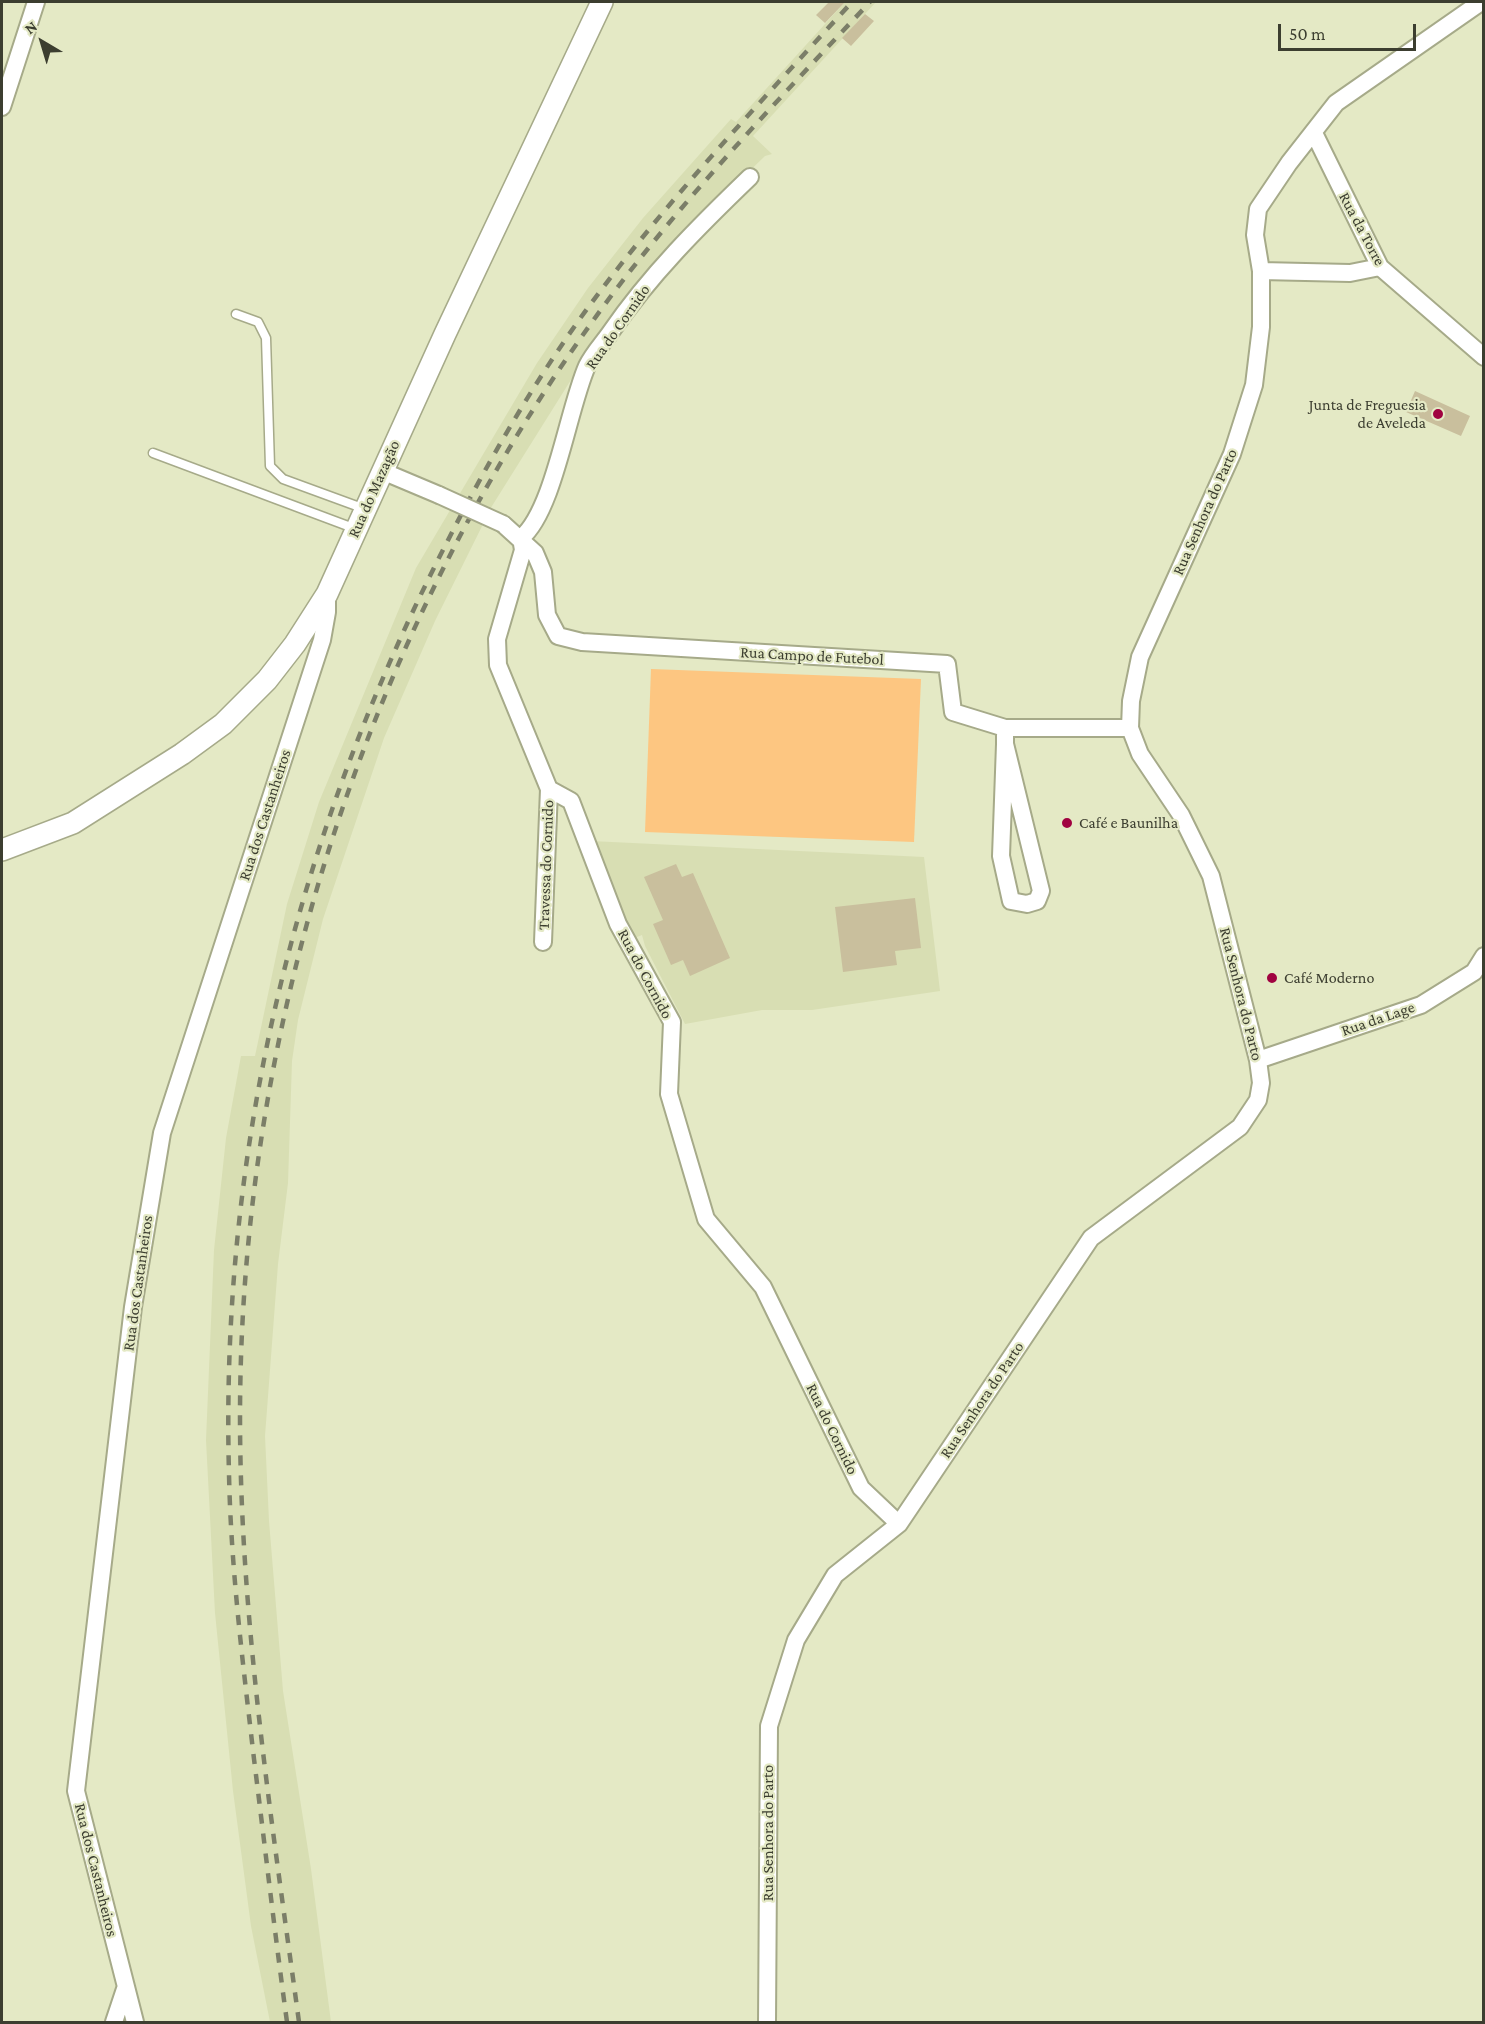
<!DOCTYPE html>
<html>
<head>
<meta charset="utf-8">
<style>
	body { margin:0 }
	#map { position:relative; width:1485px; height:2024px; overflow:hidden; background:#e4e9c5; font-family:"Crimson Pro",serif }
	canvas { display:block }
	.frame { position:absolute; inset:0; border:3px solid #3c3e30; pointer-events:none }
	.north { position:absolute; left:12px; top:12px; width:60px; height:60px; -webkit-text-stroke:4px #e4e9c5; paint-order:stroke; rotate:322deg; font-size:16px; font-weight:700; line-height:24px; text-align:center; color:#3c3e30 }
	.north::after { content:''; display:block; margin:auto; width:21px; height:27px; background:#3c3e30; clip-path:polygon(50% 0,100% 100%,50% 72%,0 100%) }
	.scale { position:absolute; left:1278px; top:24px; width:138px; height:27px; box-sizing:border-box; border:3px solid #3c3e30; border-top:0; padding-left:8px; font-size:18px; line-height:21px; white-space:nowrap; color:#3c3e30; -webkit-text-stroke:4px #e4e9c5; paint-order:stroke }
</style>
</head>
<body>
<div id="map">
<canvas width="1485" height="2024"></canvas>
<div class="frame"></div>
<div class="north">N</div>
<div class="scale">50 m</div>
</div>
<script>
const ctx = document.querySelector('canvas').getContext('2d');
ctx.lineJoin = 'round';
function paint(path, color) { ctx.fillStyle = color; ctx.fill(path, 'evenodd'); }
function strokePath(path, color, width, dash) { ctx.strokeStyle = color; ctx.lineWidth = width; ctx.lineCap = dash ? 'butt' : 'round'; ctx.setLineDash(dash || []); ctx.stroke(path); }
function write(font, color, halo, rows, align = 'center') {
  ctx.font = font + ' "Crimson Pro",serif'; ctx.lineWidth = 4.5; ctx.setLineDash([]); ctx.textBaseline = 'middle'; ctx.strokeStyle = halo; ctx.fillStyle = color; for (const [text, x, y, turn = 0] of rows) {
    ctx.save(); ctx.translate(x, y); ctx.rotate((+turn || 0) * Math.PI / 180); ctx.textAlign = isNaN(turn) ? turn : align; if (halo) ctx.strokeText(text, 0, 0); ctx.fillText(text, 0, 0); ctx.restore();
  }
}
const built = new Path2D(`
	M845,2H876L753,136L772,154L765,156L694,225L602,335L569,383L492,506L435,621L384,738L323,919L298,1020L292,1061L288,1183L278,1264L265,1436L269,1521L283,1691L311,1869L331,2022H270L251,1926L233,1791L215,1613L206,1440L214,1250L226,1138L241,1056H255L287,904L319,802L416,568L436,534L537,363L588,288L643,218L731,119L736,122Z
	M591,841L924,857L940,991L812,1010H762L685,1024L645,946L642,935L632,939Z`);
const green = new Path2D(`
	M651,669L921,679L914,842L645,832Z`);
const building = new Path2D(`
	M829,2H845L825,23L816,15Z
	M865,14L874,21L851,46L842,38Z
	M1415,391L1470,416L1461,436L1406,412Z
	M676,864L682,877L693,873L730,958L690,976L683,960L671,965L653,924L663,920L644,877Z
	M915,898L921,948L895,951L897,965L843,972L835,907Z`);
const service = new Path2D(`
	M236,314L258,322L266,338L270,466L283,479L365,509
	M153,453L356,529`);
const minor = new Path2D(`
	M2,107L36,2
	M1314,133L1380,267L1484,357
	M1261,271L1350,273L1380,267
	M382,471L439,495
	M503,524L535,553L543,572L547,615L558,636L582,642L947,664L953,712L1005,728H1130
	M521,538L523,550L497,639L498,665L549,789L571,801L618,924L672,1022L669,1094L706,1219L763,1287L861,1488L899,1524
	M521,538C554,511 568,409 587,366C592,355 603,343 610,333C650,275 699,226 750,177
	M1005,728V744L1041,891L1037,901L1027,904L1011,901L1001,856L1005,744
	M543,942L549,789
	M1258,1060L1421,1005L1474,972L1484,956
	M114,2022L125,1989
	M135,2022L76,1791L133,1307L162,1133L322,640L327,612V594
	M767,2022L769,1726L796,1640L835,1575L899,1524L1091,1238L1240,1127L1258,1100L1261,1083L1258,1060L1211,876L1181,815L1140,754L1130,728L1131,701L1140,657L1232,454L1254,385L1261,327V271L1255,235L1258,209L1289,163L1336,103L1481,2`);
const tertiary = new Path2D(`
	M2,850L73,823L182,754L223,724L267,680L295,644L327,594L445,334L602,2`);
const rail = new Path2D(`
	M287,2022C275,1935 265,1847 254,1759C243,1664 231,1570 229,1474C220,1148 296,837 444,548C484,469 528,392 579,320C661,206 758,105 852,2
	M299,2022C272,1823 240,1619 240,1417C240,1016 374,613 614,292C692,189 782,96 870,2`);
const minorBridge = new Path2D(`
	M439,495L503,524`);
const markers = [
	[1438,414,6,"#a00240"],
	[1067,823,6,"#a00240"],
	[1272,978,6,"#a00240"]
];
const streetNames = [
	["Rua da Torre",1362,229,62],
	["Rua do Cornido",618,327,-55],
	["Rua do Mazagão",374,489,-66],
	["Rua Senhora do Parto",1205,512,-66],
	["Rua Campo de Futebol",812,656,3],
	["Rua dos Castanheiros",265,815,-72],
	["Travessa do Cornido",546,865,-88],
	["Rua do Cornido",645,974,62],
	["Rua Senhora do Parto",1241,994,76],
	["Rua da Lage",1378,1019,-19],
	["Rua dos Castanheiros",138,1283,-82],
	["Rua Senhora do Parto",982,1400,-56],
	["Rua do Cornido",832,1429,64],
	["Rua Senhora do Parto",768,1833,-90],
	["Rua dos Castanheiros",96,1870,76]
];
const poiNames = [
	["Junta de Freguesia",1426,405,"right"],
	["de Aveleda",1426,423,"right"],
	["Café e Baunilha",1079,823],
	["Café Moderno",1284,978]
];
paint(built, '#d8deb3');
paint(green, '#fdc681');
paint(building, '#c9bf9d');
strokePath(service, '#a6aa89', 11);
strokePath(minor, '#a6aa89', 20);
strokePath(tertiary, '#a6aa89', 24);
strokePath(service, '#fff', 8);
strokePath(minor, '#fff', 16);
strokePath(tertiary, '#fff', 21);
strokePath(rail, '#7b7e68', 4.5, [10, 10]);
strokePath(minorBridge, '#a6aa89', 20, []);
strokePath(minorBridge, '#fff', 16);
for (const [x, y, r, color] of markers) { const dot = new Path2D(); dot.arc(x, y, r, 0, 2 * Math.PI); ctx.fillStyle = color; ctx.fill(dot); strokePath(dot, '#e4e9c5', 2); }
write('16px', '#3c3e30', '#e4e9c5', streetNames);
write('16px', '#3c3e30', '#e4e9c5', poiNames, 'left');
</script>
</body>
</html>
